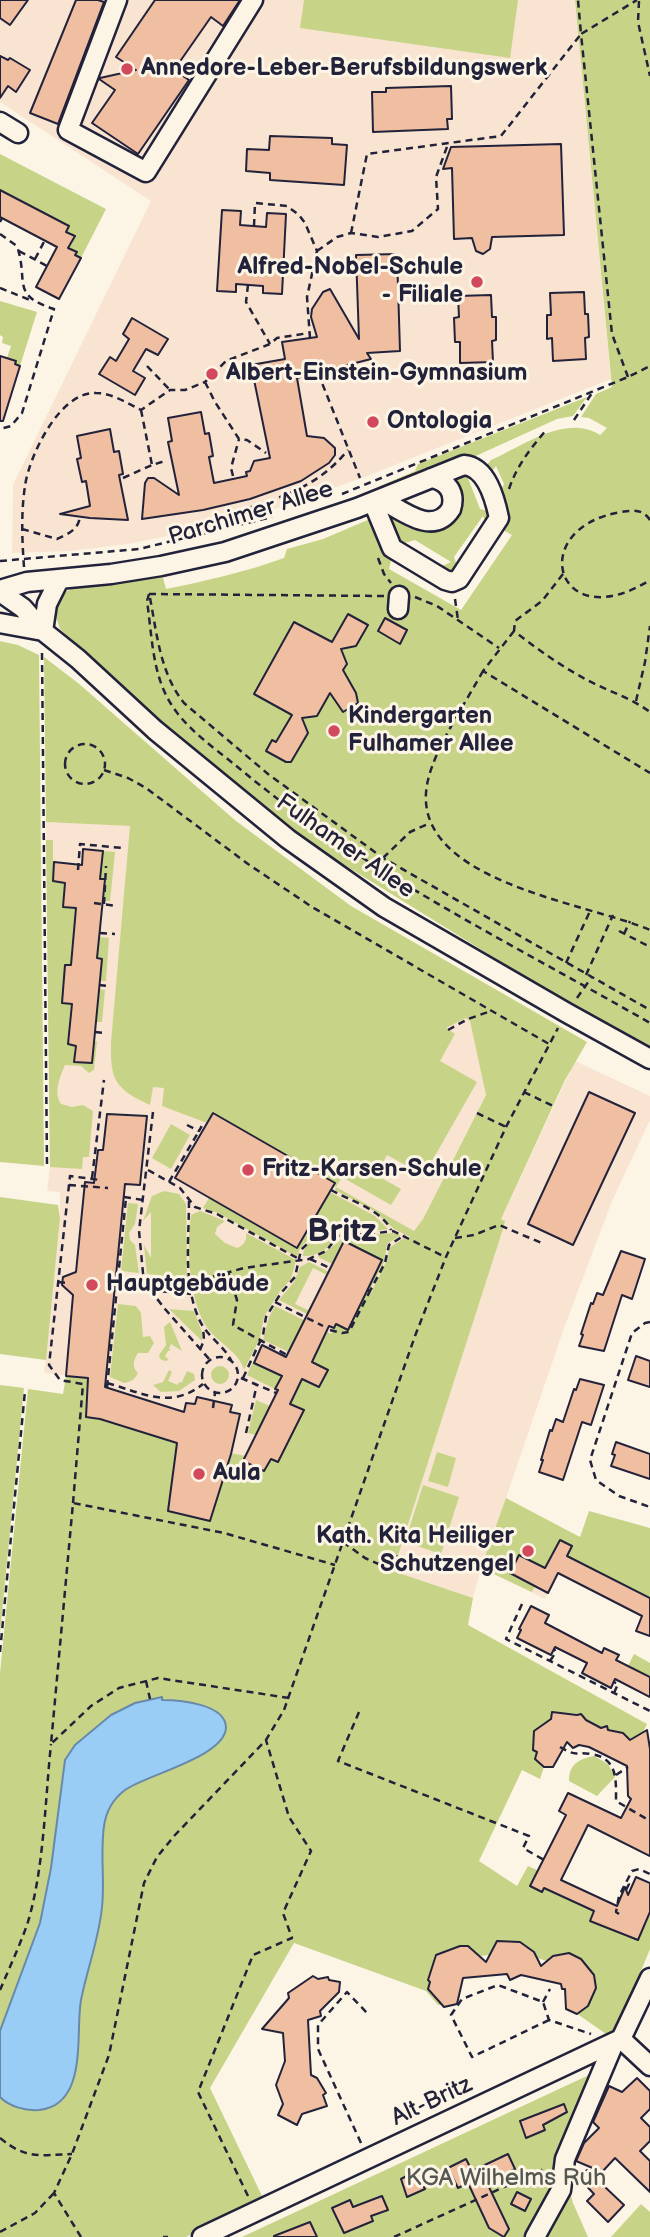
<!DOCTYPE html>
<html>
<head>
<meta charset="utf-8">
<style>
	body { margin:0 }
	canvas { display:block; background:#fcf5e5 }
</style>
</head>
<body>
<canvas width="650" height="2237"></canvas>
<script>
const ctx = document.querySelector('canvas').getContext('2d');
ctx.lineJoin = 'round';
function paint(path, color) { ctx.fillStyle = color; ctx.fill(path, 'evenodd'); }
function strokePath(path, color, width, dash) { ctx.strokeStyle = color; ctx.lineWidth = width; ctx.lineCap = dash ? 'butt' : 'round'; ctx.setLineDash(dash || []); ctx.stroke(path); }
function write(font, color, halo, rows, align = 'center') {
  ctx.font = font + ' "Balsamiq Sans",sans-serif'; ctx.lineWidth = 6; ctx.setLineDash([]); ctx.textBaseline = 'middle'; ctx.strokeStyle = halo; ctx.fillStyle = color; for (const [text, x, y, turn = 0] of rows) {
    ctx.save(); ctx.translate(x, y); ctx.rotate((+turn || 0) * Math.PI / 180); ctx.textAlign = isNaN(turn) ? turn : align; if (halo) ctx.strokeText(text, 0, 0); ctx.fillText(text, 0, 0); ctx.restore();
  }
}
const built = new Path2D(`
	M0,0H575L611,379L367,476L241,521L128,544L70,551L12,553L13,485L151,201L0,102Z
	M46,822L138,826L470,1020L479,1056L486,1095L423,1219L357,1315L272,1486L210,1521L168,1511L85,1425L89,1378L44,1373L60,1218V1192L47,1191L50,1167Z
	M575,1061L650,1096V1120L612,1201L564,1328L506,1498L572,1546L545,1599L481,1568L473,1598L393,1571L504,1226L505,1221L501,1219Z`);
const green = new Path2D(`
	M304,0H518L510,58L300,28Z
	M575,0H650V1046L527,978L301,838L214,769L60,629L54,611L61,594L73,588L129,581L162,574L166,589C206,581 245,572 284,558L287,549L323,539L370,519H372L392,556L389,569L461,610L512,535L501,529L498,496L504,484L496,466L489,476L485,467L491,460C522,446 567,413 600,435L607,428L589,418L581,417L596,394L612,387Z
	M0,154L106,209L81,258L75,255L76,252L69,248L73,241L66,232L69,226L3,192L0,194Z
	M0,301L37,312L20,366L15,364L16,361L7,358L11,346L2,343L3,337L0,335Z
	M587,397L573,416L557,419L467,460L383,489L378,487L415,471L418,464Z
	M460,471L480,479L468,478L480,509L493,512L488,527L483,516L454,557L458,569L456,575L438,568L451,562L415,540L398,545L386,513C400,523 420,533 438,530C466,526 469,492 450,475Z
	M0,641L18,645L39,655L44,1166L0,1162Z
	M44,657L78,683L236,821L351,906L587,1042L565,1080L501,1219L505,1221L504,1226L393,1571L473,1598L468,1625L647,1724L643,1732L631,1740L623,1732L619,1735L608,1730L607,1726L601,1728L586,1720L581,1714L552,1712L551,1719L534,1731L533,1750L537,1752L535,1759L544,1767L540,1779L522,1770L479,1861L517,1886L528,1866L553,1877L548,1890L594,1911L590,1921L638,1940L650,1914V1949L617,2029L606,2034L576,2013C619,1992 580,1934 547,1961L537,1958C528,1939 500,1935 489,1955L480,1956L468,1946H460L435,1955L428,1979L430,1982L428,1989L443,2005H438L426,1991L294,1943L210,2088L263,2198L186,2237H0V1673L28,1389L63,1394L66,1376L89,1378L86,1417L100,1419L177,1443L168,1511L210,1520L231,1453L250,1457L248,1464L264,1471L303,1410L286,1402L302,1379L319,1387L328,1370L312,1362L327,1332L331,1334L336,1324L347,1330L366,1292L371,1293L388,1258L389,1248L404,1238L408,1240L410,1237L394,1229L374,1211L335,1190L336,1187L213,1114L207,1123L162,1106L164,1088L153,1087L150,1105C115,1089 110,1080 111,1042L130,826L46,822ZM466,1018L470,1021L486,1095L423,1219L414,1231L336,1187L342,1177L391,1205L401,1189L376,1175L387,1155L424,1175L477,1082L440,1061L455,1034L446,1028Z
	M46,840H53V881L73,884L63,907L77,908L72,965H65L62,1003L73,1004L68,1044L76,1045L74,1062L92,1063L94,1041H97L94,1070L89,1073L81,1066L65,1065C60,1077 53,1092 61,1104L72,1107L83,1105L93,1111L89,1157H83L82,1169L50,1167Z
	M103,851L115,852L110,901H103L105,880L100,879Z
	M99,937L109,938L106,981H100L102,959L97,958Z
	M99,989L105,990L102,1022H96Z
	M171,1124L190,1135L171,1169L152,1158Z
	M164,1191L179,1194L186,1204L187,1278L147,1274L144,1245L151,1258V1212L143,1221L152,1196Z
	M330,1192L375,1216L388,1229C359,1235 307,1220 297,1257L218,1213L203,1208L209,1198L297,1248Z
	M0,1197L58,1205L60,1218L46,1360L0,1354Z
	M128,1203L138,1204L135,1224L129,1233L130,1240L135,1245L139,1273L121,1271Z
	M200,1211L225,1221L217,1227L215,1234L225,1243L237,1248C245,1245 247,1239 246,1233L296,1260L291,1279L280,1291L264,1317L260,1338L244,1370C240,1353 220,1344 209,1330C189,1305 186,1246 191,1215Z
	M393,1233L401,1235L387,1244L384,1262L370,1290L368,1289L382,1260L344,1241L332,1264L318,1257L345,1237Z
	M326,1234L334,1237C330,1249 316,1257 303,1256C303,1244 316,1236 326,1234Z
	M309,1262L329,1272L327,1275L313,1268L295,1304L327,1319L325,1323L279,1300L294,1282L300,1267Z
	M118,1304L136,1306L141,1313L143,1337L150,1336L154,1343L148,1353H138C134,1360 131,1366 138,1373C135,1379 131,1382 124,1383L110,1377Z
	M275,1306L322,1329L289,1352L263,1340L269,1317Z
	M169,1309L194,1311L202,1332V1341Z
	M170,1322L182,1351L171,1344L169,1349L171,1350L168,1351L165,1356L169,1360L165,1361L160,1359L159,1355L166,1345L164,1327Z
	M261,1345L254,1363L282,1376L275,1389L247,1375Z
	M211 1375a9 9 0 1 1 18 0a9 9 0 1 1-18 0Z
	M169,1370L172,1372L168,1381L178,1385V1383L182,1382L187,1371L194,1374L195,1380L179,1391L161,1392L153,1385L163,1382Z
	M0,1385L24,1388L0,1634Z
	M256,1400L270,1406L256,1435L248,1433Z
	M437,1452L456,1458L448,1487L428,1481Z
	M423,1485L459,1497L441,1554L405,1542Z
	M506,1498L580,1537L589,1511L650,1528V1600L567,1556L572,1546L560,1540L549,1570L519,1555L510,1573L535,1586L532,1592L481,1568Z
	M634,1654L650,1663V1677L628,1666Z
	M594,1756L608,1764L615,1777L597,1796L569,1781C569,1764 579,1759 594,1756Z
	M589,2075L591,2084L559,2151L573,2203L588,2237H242Z
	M641,2204L650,2212V2237H611Z`);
const water = new Path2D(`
	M162,1697V1700C180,1700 225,1704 226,1727C226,1757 145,1775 125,1790C113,1799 106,1812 104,1826C100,1853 105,1880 102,1907C99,1939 87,1969 81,2000C75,2032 89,2105 39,2110C26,2111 10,2107 0,2097V2031L40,1923L51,1868L65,1760L75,1745L111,1715L135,1703Z`);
const building = new Path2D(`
	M0,0H28L10,25L0,18Z
	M76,0H98L104,2L58,124L30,113Z
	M155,0H240L223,26L211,17L174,70L189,80L138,154L92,123L115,90L99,79L100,78L136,70L116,57Z
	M0,56L8,60L10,58L30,70L16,92L8,86L0,98Z
	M451,86L452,119H447L448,129L373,132L372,92H386V88Z
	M270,136L332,138V144L347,145L344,185L270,180V173L246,171L247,149L269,150Z
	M561,144L564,235L492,237L490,249L483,254L476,251L472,238L454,239L452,168L443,169L451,147Z
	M0,190L69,226L66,232L75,236L68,248L77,252L75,255L81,258L59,299L36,287L57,247L0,217Z
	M222,210L241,211L240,225L266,227L267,213L286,214L282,294L263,293V286L236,284V292L217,291Z
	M397,254L400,351L367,353L371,359L297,378L307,436L324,438L335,448V455L329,463L301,481L250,499L203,510L142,519L145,483L148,478H154L179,495L168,442L172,441L168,418L201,412L205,434L209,433L213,456L209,457L214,483L247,476L246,472L250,471L254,461L270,458L251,365L285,359L282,342L317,337L311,317L312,309L323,292L330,289L359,339L356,255Z
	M584,292L585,314H588L589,337L585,338L586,359L553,361L552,338L547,339V315H551L550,293Z
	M491,295L492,317H496V340L492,341L493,362L460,363V342H455L454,318L459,317L458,296Z
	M132,318L168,339L158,355L146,349L133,371L145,378L135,395L99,374L110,357L116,361L129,339L123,334Z
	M0,356L16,361L15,364L20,366L3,421H0Z
	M110,429L114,452L119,451L123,474L119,475L128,520L90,518L60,514L90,506L86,481L82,482L77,459L81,458L77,436Z
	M348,614L368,625L356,646L341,649L347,664L343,670L356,693L358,703L343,712L330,693L317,716L302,718L308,733L291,762H286L266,751L272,740L276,742L292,715L254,694L294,622L332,642Z
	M385,618L407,630L400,644L378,631Z
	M83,849L103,851L100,879H105L97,958L102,959L92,1063L74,1062L76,1046L68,1044L72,1004L62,1003L65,965H71L76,908L63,907L65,883L53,881L54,862L82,865Z
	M589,1092L635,1113L573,1245L528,1224Z
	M213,1113L335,1183L297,1248L175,1178Z
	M107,1114L147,1116L140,1185L125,1184L105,1387L184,1412L186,1403L195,1404L197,1397L232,1405L230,1412L240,1414L231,1454L210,1521L168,1511L177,1443L100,1419L86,1417L88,1378L66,1376L73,1295L62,1285L63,1277L76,1272L85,1182L94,1183L98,1150H103Z
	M344,1241L382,1260L348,1330L336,1324L334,1328L329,1326L312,1362L328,1370L319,1387L302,1379L290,1404L304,1410L278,1462L271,1459L264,1471L243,1461L278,1390L275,1389L282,1376L254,1363L262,1345L286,1357Z
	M621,1251L645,1259L632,1299L622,1295L604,1351L579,1346L583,1335L581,1334L591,1303L593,1304L597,1293L603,1295Z
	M636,1356L650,1361V1387L628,1380Z
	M580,1379L604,1385L591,1425L582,1422L563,1480L539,1472L543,1460H541L550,1430L552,1431L556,1419L563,1422L574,1389L576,1390Z
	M616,1442L650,1454V1479L611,1466L615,1455L612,1454Z
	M560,1540L572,1546L567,1556L650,1598V1636L636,1631L642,1616L558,1573L548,1593L510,1573L519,1555L545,1568Z
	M531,1606L549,1615L545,1623L602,1653L604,1648L619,1655L616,1660L650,1677V1697L615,1679L611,1688L582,1673L587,1663L555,1647L551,1655L517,1638L521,1630L519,1629Z
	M552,1712L577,1715L581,1714L586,1720L601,1728L607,1726L608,1730L623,1733L630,1740L647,1730L650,1749V1856L588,1825L561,1880L617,1906L625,1887L628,1895L636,1877L650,1883V1912L638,1940L590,1921L594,1911L544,1888L542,1892L530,1886L566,1815L559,1811L568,1793L621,1818L631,1799L628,1796L627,1766L589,1747L579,1745L573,1748L567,1742L553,1767H544L535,1759L537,1752L533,1750L534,1731L551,1719Z
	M497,1941L520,1942L534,1952L541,1966L553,1956L569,1953L581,1959L594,1975L596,1988L588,2006L577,2014L566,2009L565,1989H562L561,1984L521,1975L510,1980L507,1974L463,1978L457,2004L444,2007L428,1989L430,1982L428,1980L436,1955L460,1946H468L486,1962Z
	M313,1976L318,1979L328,1977L329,1980L340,1982L339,1992L320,2011L321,2016L308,2020L311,2075L317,2078L326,2093L323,2095L327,2106L302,2114L297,2125L278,2115L283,2104L276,2085L285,2061L283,2033L262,2029L289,1998L288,1993Z
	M637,2078L650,2091V2109L641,2118L650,2127V2141L640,2151L650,2161V2192L615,2158L602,2172L576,2161L584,2143L599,2128L593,2122L609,2086L622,2092Z
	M564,2104L567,2112L543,2125L545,2130L526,2138L520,2121Z
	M508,2154L515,2169L487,2183L509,2229L504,2237L489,2228L468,2183L458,2188L448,2168L466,2159L472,2171Z
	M587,2170L624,2205L608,2222L587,2201L594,2194L579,2178Z
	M416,2171L425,2189L407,2197L401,2179Z
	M517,2192L531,2199L525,2211L511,2204Z
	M382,2196L388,2210L371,2216L373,2221L344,2233L332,2208L350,2200L353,2207Z
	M310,2222L317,2237H274V2236Z`);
const path = new Path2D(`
	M639,1L638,22L650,76
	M0,222L2,218
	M254,226L255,203L287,206L299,215L305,223L317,251L307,297L310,338
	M351,233L367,154L501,136L581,34L578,0
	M0,234L17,246C29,282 10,295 54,309L22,413L11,426L0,429
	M19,251L47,266
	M317,251L337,237L351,233L378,237L412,231L438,209L436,177L448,144
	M35,259L45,240
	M248,285L246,302L270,344
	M0,288L30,300
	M147,366L170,390
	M318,373L360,478
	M628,377L612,334L581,34L637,0
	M205,382L215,402L239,439L247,440L266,453
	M141,410L152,465L165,461
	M574,420L594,390
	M233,476L231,468L239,439
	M123,478L152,465
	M509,489C517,465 531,448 547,429
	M342,494L628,377L650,366
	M245,509C288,495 319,485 348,450
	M650,520C643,509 633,510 621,512C524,528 556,639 650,580
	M22,529L57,539C68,534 78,530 80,517
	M378,558L384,574L391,583
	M0,561L139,549L272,517
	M24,567C22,540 21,512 25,486C29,456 60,391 96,393C112,393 127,403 141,410L170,390H185L205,382L226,361L270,344L277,338L309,333
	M563,574L542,601L515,621L514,631C537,649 561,666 587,680C608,691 631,698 650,712
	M149,594L147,601C152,635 152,674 171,704C187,730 216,749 240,769C364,872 511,943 650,1023
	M149,594L384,596
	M415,597L437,606L499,648
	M150,598C157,634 160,673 184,703L268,774L383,858L650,1010
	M455,599L458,620
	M514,631L483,671L650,773
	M42,653L47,1165
	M483,671C466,702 436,746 428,780C404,881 586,902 650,930
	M636,701L645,662L650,626
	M65 764a20 20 0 1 1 40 0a20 20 0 1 1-40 0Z
	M104,770L128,778L146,788L248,864L312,907L549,1044
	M383,858L410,832L430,823
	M78,870L80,844L123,848
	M94,903L117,906
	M104,904L106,866
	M619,931L650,947
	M100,933L115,934
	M624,934L630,921
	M566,963L591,909
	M586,975L613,915
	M99,985L110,986
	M577,998L591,978
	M448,1030L468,1019L491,1011
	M95,1032L106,1033
	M524,1092L553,1106
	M153,1112L139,1231L143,1273L151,1291L165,1309L210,1360
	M477,1113L506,1127
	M187,1125L199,1131L204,1122
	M148,1170L180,1188L195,1207L217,1214L299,1259
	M92,1178L104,1080
	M169,1182L199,1131
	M69,1185L108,1188
	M331,1190C349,1200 382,1210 391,1230
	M124,1197L143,1200
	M189,1201C189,1240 183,1283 199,1319C206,1336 224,1345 232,1362
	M455,1238L474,1235L499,1225L544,1244
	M310,1259L330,1268
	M228,1272L237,1300L233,1325L287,1355
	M58,1282L69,1283
	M190,1283L244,1268L309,1259L326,1251L339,1235
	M115,1287L191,1294
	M367,1290L370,1291L385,1263L389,1245L405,1235
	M275,1302L323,1326
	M650,1322L645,1323L632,1333L590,1460L596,1480L619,1496L650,1507
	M330,1330L342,1333L349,1332L370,1291
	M200,1350L204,1340L203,1327
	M202 1375a18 18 0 1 1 36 0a18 18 0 1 1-36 0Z
	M241,1378L276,1393
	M243,1378L263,1335L266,1317L281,1293L295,1277L301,1250L313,1238L327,1233L339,1235L369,1234L393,1231L445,1257
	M107,1383C143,1393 170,1410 203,1384
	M107,1387L126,1198
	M213,1408L215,1393
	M246,1433L257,1384
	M73,1503L83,1384L60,1380L49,1365L70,1176L100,1180
	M343,1542L365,1558L381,1565L393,1560L394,1556L398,1557
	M522,1604L506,1639L650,1711
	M0,1652L25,1391
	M550,1661L556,1652L554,1649
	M146,1681L150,1699
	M614,1693L618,1684L614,1682
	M289,1698L158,1678L119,1688L91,1706L51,1744L73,1503L224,1533L335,1565
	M359,1712L338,1761L529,1836L523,1848L544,1860
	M560,1747C579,1758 574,1751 591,1754C618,1758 616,1780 616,1801L650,1821
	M616,1775L628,1767
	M626,1890L629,1884L627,1881
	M619,1914L616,1912L619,1896L632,1871L639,1869L650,1874
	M0,1990C9,1969 19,1947 27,1925C44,1871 45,1801 51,1744
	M543,2002L550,1989
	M549,2020L472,2057L451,2015L462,1999L498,1985L543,2002L549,2020L591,2034
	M0,2138C27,2160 39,2155 72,2154
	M361,2143L318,2049V2025L347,1992L369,2015
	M248,2196L198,2092L253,1955L292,1938L283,1913L311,1851L289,1817L266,1740
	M0,2232L35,2213L54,2193
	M81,2237L54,2193L72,2154L109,2055L144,1883L157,1857L175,1835L266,1740L284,1710L415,1336L446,1257L506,1127L558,1028
	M163,2237H168
	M394,2237L546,2168`);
const minor = new Path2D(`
	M117,0L68,130L146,172L253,0
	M0,122L18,133
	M381,499C401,510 433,537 451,509C456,493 448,481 431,478
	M0,590L27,582L111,574L161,566L225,552L357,508L464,465C487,467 495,499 499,518L459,579L452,582L445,580L392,548L373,502
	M0,592L23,608L43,631L78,659L155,730L288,839L384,907L567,1013L650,1059
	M398,609L399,596
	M0,623L43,631
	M43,631L47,604L59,580
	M621,2039L650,2066
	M202,2237L621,2039L650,1978
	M535,2237L561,2190L565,2159L614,2043`);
const markers = [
	[127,69,7,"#d1495b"],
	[477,282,7,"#d1495b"],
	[212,374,7,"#d1495b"],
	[373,422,7,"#d1495b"],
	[334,731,7,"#d1495b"],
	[248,1170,7,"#d1495b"],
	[92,1285,7,"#d1495b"],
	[199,1474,7,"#d1495b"],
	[528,1551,7,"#d1495b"]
];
const poiNames = [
	["Annedore-Leber-Berufsbildungswerk",141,69],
	["Alfred-Nobel-Schule",463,268,"right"],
	["- Filiale",463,296,"right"],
	["Albert-Einstein-Gymnasium",226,374],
	["Ontologia",387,422],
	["Kindergarten",348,717],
	["Fulhamer Allee",348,745],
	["Fritz-Karsen-Schule",262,1170],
	["Hauptgebäude",106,1285],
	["Aula",213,1474],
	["Kath. Kita Heiliger",514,1537,"right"],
	["Schutzengel",514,1565,"right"]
];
const streetNames = [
	["Parchimer Allee",251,514,-17],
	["Fulhamer Allee",345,847,35],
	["Alt-Britz",432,2102,-25]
];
const parkNames = [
	["KGA Wilhelms Ruh",506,2179]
];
const districtNames = [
	["Britz",342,1233]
];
paint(built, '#f8e4d1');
paint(green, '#c7d487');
paint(water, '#99cdf6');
strokePath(water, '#6989ab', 2);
paint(building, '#f0bea1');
strokePath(building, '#22223b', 2);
strokePath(minor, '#22223b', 23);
strokePath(path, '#22223b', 2.5, [7, 5]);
strokePath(minor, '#fcf5e5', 18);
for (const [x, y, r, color] of markers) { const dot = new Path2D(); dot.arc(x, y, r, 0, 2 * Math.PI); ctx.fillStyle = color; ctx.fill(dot); strokePath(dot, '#fcf5e5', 2.5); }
write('bold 24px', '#22223b', '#fcf5e5', poiNames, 'left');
write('24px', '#22223b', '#fcf5e5', streetNames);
write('24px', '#545752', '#fcf5e5', parkNames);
write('bold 32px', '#22223b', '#fcf5e5', districtNames);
</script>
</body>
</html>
